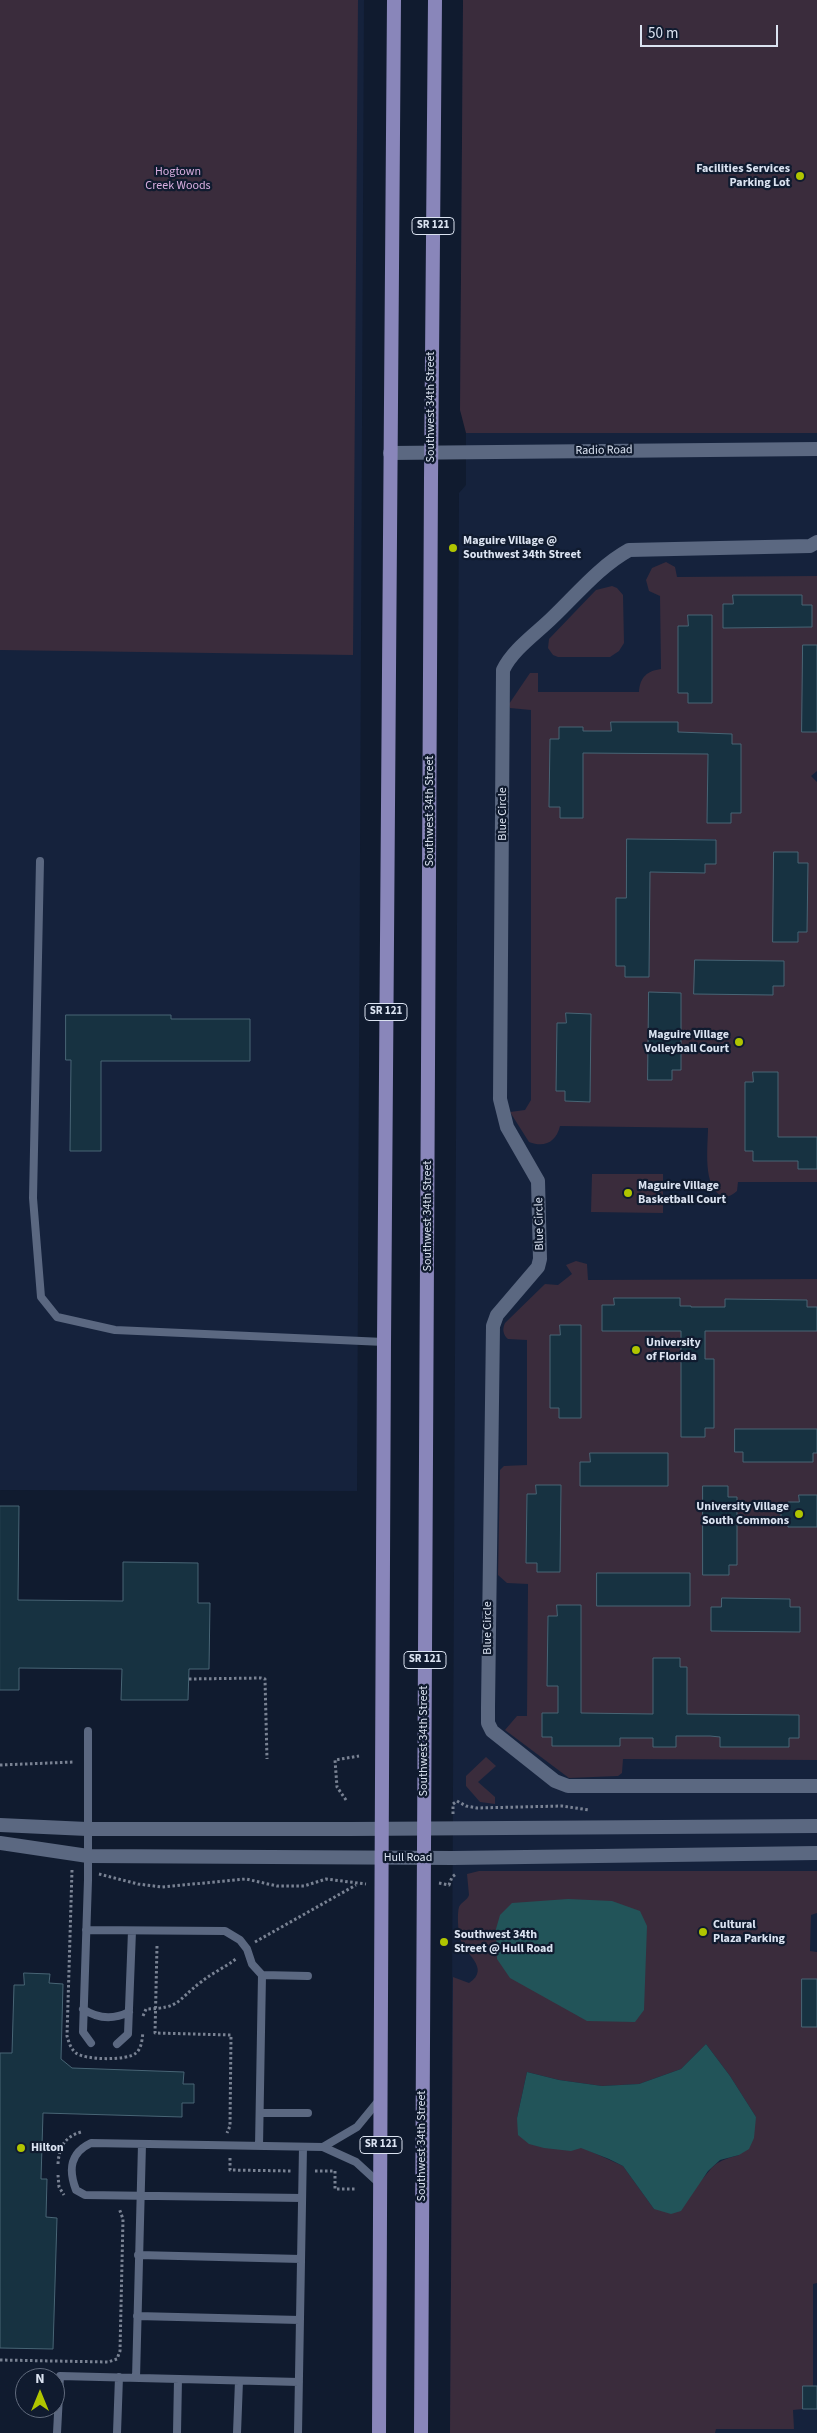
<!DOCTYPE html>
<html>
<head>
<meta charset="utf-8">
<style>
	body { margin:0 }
	#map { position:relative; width:817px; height:2433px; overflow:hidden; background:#101b2f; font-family:"Source Sans 3",sans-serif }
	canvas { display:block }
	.north { position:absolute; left:15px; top:2368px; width:50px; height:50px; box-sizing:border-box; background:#101b2f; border:1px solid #616b7d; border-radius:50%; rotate:0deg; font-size:14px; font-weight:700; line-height:20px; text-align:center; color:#dbe3f1 }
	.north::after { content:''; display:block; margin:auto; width:18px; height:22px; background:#b0c500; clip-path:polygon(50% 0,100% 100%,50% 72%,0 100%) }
	.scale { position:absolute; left:640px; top:25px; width:138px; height:22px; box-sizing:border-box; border:2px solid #dbe3f1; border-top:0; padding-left:6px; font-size:15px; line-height:18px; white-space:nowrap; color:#dbe3f1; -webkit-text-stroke:4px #101b2f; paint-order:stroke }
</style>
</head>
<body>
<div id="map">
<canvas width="817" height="2433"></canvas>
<div class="north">N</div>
<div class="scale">50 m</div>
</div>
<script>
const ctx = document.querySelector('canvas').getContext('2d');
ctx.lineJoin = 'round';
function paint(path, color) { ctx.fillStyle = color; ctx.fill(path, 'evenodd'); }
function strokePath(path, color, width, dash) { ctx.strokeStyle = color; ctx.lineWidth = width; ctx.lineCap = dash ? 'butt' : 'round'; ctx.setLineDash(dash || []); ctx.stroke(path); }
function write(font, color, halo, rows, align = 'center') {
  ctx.font = font + ' "Source Sans 3",sans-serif'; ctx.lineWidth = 4.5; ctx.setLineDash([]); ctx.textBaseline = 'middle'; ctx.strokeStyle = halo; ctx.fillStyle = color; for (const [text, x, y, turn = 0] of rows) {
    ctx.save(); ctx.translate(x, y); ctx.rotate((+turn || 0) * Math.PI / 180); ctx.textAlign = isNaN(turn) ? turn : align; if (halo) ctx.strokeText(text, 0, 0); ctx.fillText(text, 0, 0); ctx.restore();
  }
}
const built = new Path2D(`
	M0,0H364L357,1491L0,1490Z
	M463,0H817V2433H450L459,493L466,485V426L460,410Z`);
const green = new Path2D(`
	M0,0H358L353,655L0,650Z
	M463,0H817V433H466L460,410Z
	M666,562L675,567L677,577L817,576V645H803L802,732H817V771L811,776L817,782V1137H789V1160L798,1161L799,1169H817V1182H738L737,1191C732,1195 728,1198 722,1196C702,1188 708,1145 708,1128L560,1126C556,1142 545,1148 529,1142L510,1112L525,1110L531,1100V710L510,708L509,704L530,673H538V692H639C640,677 647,671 661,669L660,596L649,591L646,580L652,568ZM733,595H802V605H812V627L724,628L723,604H733ZM688,615H712V703H688V693H678V626H688ZM612,722H678V732H690V753H602L601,731H611ZM559,727H583L582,818L560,817V807H549L550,739H559ZM708,734H732V744H741V813H731V823L707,822ZM627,839H715L716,863L705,864V873L637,872V863H626ZM775,852H798V863H807L798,942ZM626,887L650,888L649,977H625V966H616V898H626ZM695,960L784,961L773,986V995L705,994ZM649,993H673L681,1003V1069L672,1070V1080H648ZM567,1013L591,1014L590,1101H566L565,1091H556ZM753,1072H778V1161H753V1151H745V1083L753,1082Z
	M612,586L617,588L623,595L624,643L619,651L610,657H558L553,655L548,648L549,639L596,590Z
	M592,1174H663V1213L591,1212Z
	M576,1261L587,1264L588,1280L817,1279V1429H735V1452H743V1462H812L813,1453H817V1495H799V1502H788V1507H781V1521H788V1527H817V1760L623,1759L622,1773L618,1776L569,1778L505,1730L517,1716H527L528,1584L507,1583L498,1575L500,1470L504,1466L527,1465V1340L508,1339C503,1335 502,1329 505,1323L545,1284L558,1285L572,1274L566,1265ZM614,1298H679L680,1306H691V1331H602V1306L614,1305ZM725,1299L806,1300L807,1307H817V1331H714V1308L725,1307ZM581,1325V1418H559V1408L550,1407V1335H560ZM681,1349H705V1359L714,1360V1427L705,1428V1437H681ZM590,1453H658L668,1463V1486H580V1462H590ZM536,1485L561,1486L560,1572H537V1563L526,1562L527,1494H536ZM703,1486H728V1497H737L729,1575H703ZM722,1598L790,1599V1607L780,1632L711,1631V1608L721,1607ZM558,1605H581V1694L558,1686L547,1685L548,1616H557ZM653,1658H679L680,1667L687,1668V1735L676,1736V1747L653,1746ZM542,1713L631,1738H620V1746H552V1737H542ZM710,1714L798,1715L799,1738H789L788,1747H720V1737L710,1736Z
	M486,1757L496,1766L478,1782L495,1797V1804L480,1802L466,1786V1776Z
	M479,1871H817V1913L811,1915L810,1951L817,1952V1979L802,1980V2027H817V2283L813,2284V2386L803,2387V2409L793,2410L794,2429H716L715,2433H450L453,1977L469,1983C492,1968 463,1953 460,1938C458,1930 457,1914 459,1907C462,1901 467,1901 469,1895L467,1874ZM706,2044L730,2076L756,2117L739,2155C709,2163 715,2167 696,2186C686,2196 667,2202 654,2209L623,2166L517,2118L527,2072L559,2080L602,2086L639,2084L681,2069Z`);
const water = new Path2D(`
	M568,1899L612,1901L640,1911L647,1926L644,2010L635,2022L587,2021L510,1978L497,1959L496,1929L500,1915L512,1903Z
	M706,2044L730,2076L756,2117L754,2138L749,2149L739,2155L720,2160L708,2171L681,2211L671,2214L654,2209L623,2166L609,2159L581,2148L571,2151L544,2148L529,2144L518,2135L517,2118L527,2072L559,2080L602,2086L639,2084L681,2069Z`);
const building = new Path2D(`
	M733,595H802V605H812V627L723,628V604H733Z
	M688,615H712V703H688V693H678V626H688Z
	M803,645H817V732H802Z
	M611,722H678V732L732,734V744H741V813H731V823H707L708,754L583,753V818H560V807H549L550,739H559V727H583V731H611Z
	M627,839L716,840V864H705V873L650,872L649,977H625V966H616V898H626Z
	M774,852H798V863H808L807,932H798V942H773Z
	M695,960L784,961V986H773V995L694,994Z
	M649,992L681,993V1070H672V1080H648Z
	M566,1013L591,1014L590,1102L565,1101V1091H556L557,1023H566Z
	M66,1015H171V1019H250V1061H101V1151H70L71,1060H66Z
	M753,1072H778V1137H817V1169H798V1161H753V1151H745V1082H753Z
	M614,1298H680V1306H691V1307H725V1299L807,1300V1307H817V1331H705V1359H714V1428H705V1437H681V1331H602V1305H614Z
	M560,1325H581V1418H559V1408H550V1335H560Z
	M735,1429H817V1453H813V1462H743V1452H735Z
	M590,1453H668V1486H580V1462H590Z
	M536,1485H561L560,1572H537V1563H526L527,1494H536Z
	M703,1486H728V1497H737V1565H729V1575H703Z
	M799,1495H817V1527H788V1521H781V1507H788V1502H799Z
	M0,1506H19L18,1600L123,1601V1562L198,1563V1603H210L209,1669H189L188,1700H121L122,1669L19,1668V1690H0Z
	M597,1573H690V1606H597Z
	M722,1598L790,1599V1607H800V1632L711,1631V1607H721Z
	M557,1605H581V1713L653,1714V1658H680V1667H687V1714L799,1715V1738H789V1747H720V1737L710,1736H676V1747H653V1738H620V1746H552V1737H542V1713H558V1686H547L548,1616H557Z
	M24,1973L50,1974L49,1983L63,1984L61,2059L72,2068L184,2072L183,2084H194V2103H182V2117L43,2113L41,2179H47L46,2217L57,2218L53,2349L0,2348V2053H12L14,1985H24Z
	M802,1979H817V2027H802Z
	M803,2386H817V2409H803Z`);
const path = new Path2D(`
	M189,1679L261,1678L265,1679L267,1759
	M0,1765L74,1762
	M346,1800L337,1787L335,1760L359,1756
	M453,1814V1804L457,1801L466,1806L477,1808L562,1806L589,1810
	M72,1870L67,2036C69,2042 70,2048 76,2053C85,2060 127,2061 136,2053C142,2048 142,2039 143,2032
	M99,1874L138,1884L162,1887L246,1879L277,1886H304L326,1879L366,1884
	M439,1883L449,1885L452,1877L456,1874
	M255,1942L356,1885
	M157,1946L155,2033L231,2035L230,2126L227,2133
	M143,2016L146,2009C181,2008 176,2001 201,1982C212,1973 226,1967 237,1958
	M230,2158V2170L291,2171
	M58,2164C59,2148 64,2137 81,2132
	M315,2171H335V2189H357
	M58,2175L59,2187L64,2195
	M0,2360L108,2362L117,2359L120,2351L123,2219L119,2208`);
const service = new Path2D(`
	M40,861L33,1198L41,1297L57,1317L115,1330L384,1342
	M88,1731V1880L83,2032L91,2043
	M86,1930L225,1931L240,1940L247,1949L252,1964L262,1975
	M83,2009C98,2019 113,2020 129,2012
	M117,2044L128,2034L132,1931
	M380,2099L357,2127L323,2147L356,2162L380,2184
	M260,2113H308
	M259,2146L262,1975L308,1976
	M302,2198L85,2195L76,2190C68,2169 70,2153 91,2143L323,2147
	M138,2255L301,2259
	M137,2316L300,2320
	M136,2378L142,2144
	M57,2433L60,2376L299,2382
	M117,2433L119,2377
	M177,2433L178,2379
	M237,2433L239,2381
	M298,2433L303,2147`);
const minor = new Path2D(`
	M390,453L817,449
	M817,542L810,546L629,550C600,566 577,594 553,617C537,633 513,649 503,670L500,1099L507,1127L538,1181L540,1259L538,1267L497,1315L493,1326L488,1707V1723L492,1731L555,1781L568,1786H817
	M0,1825L87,1829H351L817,1826
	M0,1843L88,1856L453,1858L817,1853`);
const primary = new Path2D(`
	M379,2433L384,1342L394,0
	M421,2433L431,478L435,0`);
const markers = [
	[800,176,5,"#b0c500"],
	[453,548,5,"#b0c500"],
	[739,1042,5,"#b0c500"],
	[628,1193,5,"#b0c500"],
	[636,1350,5,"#b0c500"],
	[799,1514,5,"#b0c500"],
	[703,1932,5,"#b0c500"],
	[444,1942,5,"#b0c500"],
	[21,2148,5,"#b0c500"]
];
const shields = [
	[433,226,42],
	[386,1012,42],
	[425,1660,42],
	[381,2145,42]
];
const shieldNames = [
	["SR 121",433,226],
	["SR 121",386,1012],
	["SR 121",425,1660],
	["SR 121",381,2145]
];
const poiNames = [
	["Facilities Services",790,169,"right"],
	["Parking Lot",790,183,"right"],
	["Maguire Village @",463,541],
	["Southwest 34th Street",463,555],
	["Maguire Village",729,1035,"right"],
	["Volleyball Court",729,1049,"right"],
	["Maguire Village",638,1186],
	["Basketball Court",638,1200],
	["University",646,1343],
	["of Florida",646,1357],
	["University Village",789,1507,"right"],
	["South Commons",789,1521,"right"],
	["Cultural",713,1925],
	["Plaza Parking",713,1939],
	["Southwest 34th",454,1935],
	["Street @ Hull Road",454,1949],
	["Hilton",31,2148]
];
const parkNames = [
	["Hogtown",178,172],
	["Creek Woods",178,186]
];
const streetNames = [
	["Southwest 34th Street",431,407,-90],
	["Radio Road",604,451,-1],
	["Southwest 34th Street",430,811,-90],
	["Blue Circle",503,814,-90],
	["Southwest 34th Street",428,1216,-90],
	["Blue Circle",540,1224,-91],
	["Blue Circle",488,1628,-90],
	["Southwest 34th Street",424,1741,-90],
	["Hull Road",408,1858],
	["Southwest 34th Street",422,2146,-90]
];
paint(built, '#15223c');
paint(green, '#3a2c3c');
paint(water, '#225459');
paint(building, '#173241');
strokePath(building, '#486575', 1);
strokePath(path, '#798293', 3, [2.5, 2.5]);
strokePath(service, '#5b6881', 8);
strokePath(minor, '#5b6881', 14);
strokePath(primary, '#8986ba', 14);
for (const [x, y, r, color] of markers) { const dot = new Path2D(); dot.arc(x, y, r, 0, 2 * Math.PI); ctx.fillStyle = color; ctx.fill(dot); strokePath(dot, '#101b2f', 2); }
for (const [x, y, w] of shields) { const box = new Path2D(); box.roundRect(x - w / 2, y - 8.5, w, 17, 4); ctx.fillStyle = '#101b2f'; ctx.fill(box); strokePath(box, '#dbe3f1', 1); }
write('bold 11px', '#dbe3f1', null, shieldNames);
write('bold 12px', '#dbe3f1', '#101b2f', poiNames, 'left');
write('12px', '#d8addf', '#101b2f', parkNames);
write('12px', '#dbe3f1', '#101b2f', streetNames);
</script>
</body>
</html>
